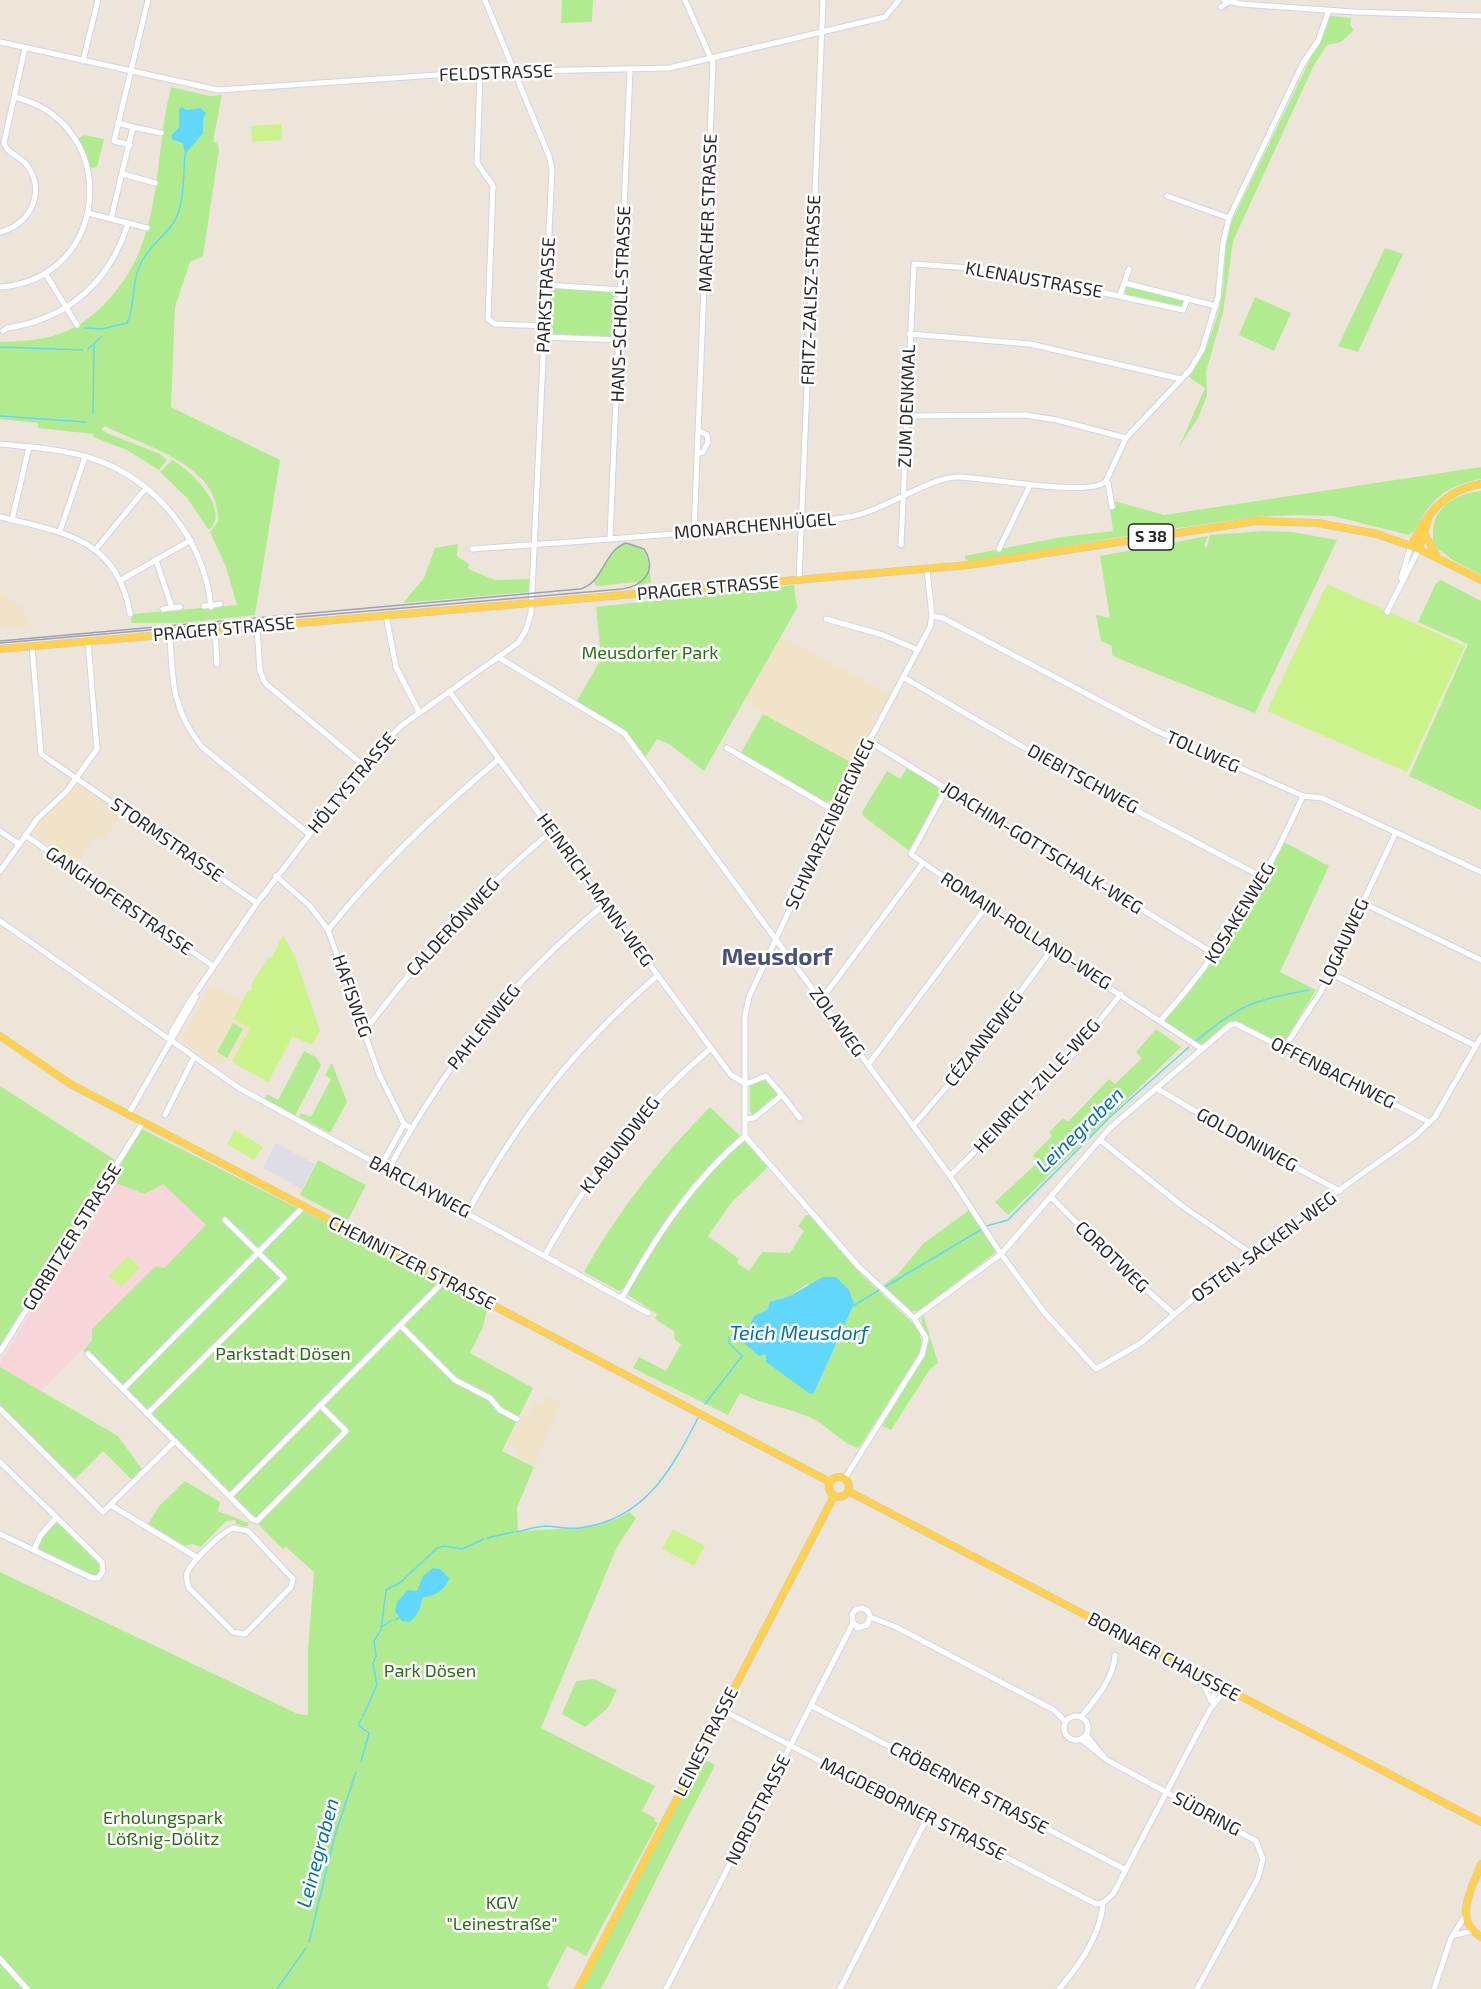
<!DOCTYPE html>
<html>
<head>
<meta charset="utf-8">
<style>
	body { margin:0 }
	canvas { display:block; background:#eee5da }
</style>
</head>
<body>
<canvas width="1481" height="1989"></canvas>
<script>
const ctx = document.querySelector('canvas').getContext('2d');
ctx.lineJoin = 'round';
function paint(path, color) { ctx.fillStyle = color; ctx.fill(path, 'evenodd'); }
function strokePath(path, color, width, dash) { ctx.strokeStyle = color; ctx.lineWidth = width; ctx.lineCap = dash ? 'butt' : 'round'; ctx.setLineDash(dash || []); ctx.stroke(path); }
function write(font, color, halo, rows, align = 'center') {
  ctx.font = font + ' "Exo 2",sans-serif'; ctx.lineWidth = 5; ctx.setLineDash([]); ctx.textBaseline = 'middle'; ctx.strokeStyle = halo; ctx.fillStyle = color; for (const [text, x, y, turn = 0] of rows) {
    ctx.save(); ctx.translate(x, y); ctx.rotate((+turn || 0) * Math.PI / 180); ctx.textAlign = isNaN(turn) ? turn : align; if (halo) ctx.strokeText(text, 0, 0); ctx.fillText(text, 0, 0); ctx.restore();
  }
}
const industrial = new Path2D(`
	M276,1143L315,1164L302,1189L263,1168Z`);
const education = new Path2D(`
	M0,592L22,608L31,625L0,628Z
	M781,637L891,695L838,800L827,804L739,753L763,712L744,701Z
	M77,784L121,814L103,840L96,836L75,866L33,833L39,822Z
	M214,986L243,1002L251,1028L232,1062L225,1058L221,1065L207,1059L180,1040L209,988L212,989Z
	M546,1395L561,1403L535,1465L517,1456L516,1448L507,1441L512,1428L517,1430L525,1413L528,1414L534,1403L540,1405Z`);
const medical = new Path2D(`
	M111,1181L144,1194L163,1183L206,1225L164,1268L156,1267L92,1340L40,1392L7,1373L0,1367V1363L58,1267L82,1244L78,1237Z`);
const green = new Path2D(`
	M562,0H593L592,22L561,23Z
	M1331,16L1351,18L1350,25L1354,30L1341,42L1327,45L1314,65L1233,241L1223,313L1206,372L1207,395L1198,418L1179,447L1205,388L1189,377C1205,353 1217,324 1222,295C1226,271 1223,248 1230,225Z
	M171,87L210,96L222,95L213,141L218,144L219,150L203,256L190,262L175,307L171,407L280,460L255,615L182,623H131L132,614L237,605L226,567L210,532L218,522C221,464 145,447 105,426L101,429L107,433L160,454L167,460L159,470L127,450L93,437L94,434L38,428V423L0,419V342C47,341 77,335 110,298C164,240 153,159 171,87Z
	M84,135L104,139L97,167L88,169L76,140Z
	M1385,248L1403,254L1358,352L1338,346Z
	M1128,286L1185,299L1183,308L1127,295L1124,290Z
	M550,287L615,292L616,338L548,334Z
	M1255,297L1291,313L1274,351L1239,335Z
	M172,460C191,470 232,511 209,530L187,498L160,472Z
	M1481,467V479C1455,484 1437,493 1423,516C1418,523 1416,530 1409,535L1333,516L1297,515L1255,517L1151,532L1147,528L1144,533L971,562L965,559V556L1061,537L1113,531L1110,509L1116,508L1115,501L1164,515Z
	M1481,491V575L1451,559L1432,544C1434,536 1432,528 1435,520C1442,501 1462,493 1481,491Z
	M1263,531L1293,532L1337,540L1255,713L1122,660L1112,655V646L1101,641L1096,615L1110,618L1100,556L1208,536L1204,546L1207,547L1210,535Z
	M626,543C649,544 649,564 651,582L640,586L637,582L597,586L593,582L613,551Z
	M458,544L457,556L469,564L468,569L495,580L530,579V592L403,603L424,578L435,548Z
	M1441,580L1481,601V810L1409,776L1468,644L1418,622L1436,583Z
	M794,585L797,608L704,771L669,744L657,739L644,759L624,733L575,704L601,659L596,607Z
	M763,714L852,763L836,798L826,802L741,753Z
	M907,768L941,788V793L912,849L908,850L863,816L862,812L887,771L900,779Z
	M1284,842L1329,866L1280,972L1316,990L1283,1044L1237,1021L1231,1022L1202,1046L1164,1020C1211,965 1254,908 1284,842Z
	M233,1023L243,1029L227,1058L217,1052Z
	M1156,1029L1181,1047L1008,1215L995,1202L1038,1162L1033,1155L1052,1136L1049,1132L1063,1118L1068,1122L1109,1079L1115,1084L1142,1058L1136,1052Z
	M304,1051L316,1057L321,1065L295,1116L265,1099L267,1094L278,1100Z
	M332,1063L347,1102L330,1133L299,1117L301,1113L311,1117L331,1079L325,1075Z
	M763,1080H768L779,1095L753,1116L750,1111V1086Z
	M0,1086L115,1160L0,1346Z
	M710,1107L740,1136C690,1179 656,1231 624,1288L619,1291L584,1272C619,1210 660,1158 710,1107Z
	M142,1129L488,1305L483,1327L470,1353L533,1388L502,1451L534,1467L517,1507L518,1532C556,1526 595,1534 629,1512L636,1518L617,1547L541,1728L655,1786L642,1811L655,1818L654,1821L658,1823L586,1956L567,1946L547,1985L549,1989H0V1572L298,1714L308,1715V1649L314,1572L286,1547L283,1549L83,1351L92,1340V1329L156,1266L164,1268L206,1225L163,1184L144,1194L111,1181Z
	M744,1141L768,1167L732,1202L708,1236L739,1259L737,1263L749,1271L762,1252L790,1253L804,1231L798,1226L806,1215H809L861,1274L918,1328L922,1344L919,1353L859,1448C840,1443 829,1426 811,1418C788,1407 763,1405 740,1393L728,1415L633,1368L639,1357L666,1371L681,1344L675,1340L674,1331L655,1319L657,1314L628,1295V1292C660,1236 695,1184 744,1141ZM807,1284L854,1304L814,1393L766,1353L759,1356L734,1335V1330L749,1326L754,1316L768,1309L769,1302L790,1296Z
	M318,1160L366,1185L348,1220L300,1195Z
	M971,1209L996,1252L919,1311H910L882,1286L897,1275L924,1243Z
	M923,1314L938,1363L930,1369L891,1430L882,1426L927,1350C929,1337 918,1325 923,1314Z
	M0,1367L118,1436L142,1469L132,1480L103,1451L75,1479L0,1405Z
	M185,1481L220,1502L218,1511L249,1523L247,1527L236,1524L235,1520L226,1521L201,1547L192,1544L185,1546L148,1524L160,1505Z
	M56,1518L104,1566L96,1579L34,1550L40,1536Z
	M594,1679L617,1690L608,1708L585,1727L562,1714L576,1681Z
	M699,1756L715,1765C676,1839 639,1915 601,1989H578Z`);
const pitch = new Path2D(`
	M281,124L282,140L252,142L251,126Z
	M1327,584L1465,646L1407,772L1267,711Z
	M283,935L295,957L320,1031L311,1045L293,1036L268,1082L232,1062L250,1028L234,1019L248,990L251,991L252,983L270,956L272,957Z
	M235,1130L263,1147L254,1160L227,1144Z
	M128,1256L140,1268L121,1287L109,1276Z
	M673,1529L705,1546L694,1566L662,1548Z`);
const water = new Path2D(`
	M182,107L186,110L200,108L206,113L203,119V133L185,154L183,143L173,140L171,136L179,127V109Z
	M823,1277H836L849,1290L854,1304L814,1393L810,1394L766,1362V1354L759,1356L734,1335V1330L749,1326L754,1316L768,1309L769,1302L790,1296Z
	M433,1568L440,1569L449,1578C447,1589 433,1597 423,1597C420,1608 419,1615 409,1622L402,1621L395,1611L397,1602L408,1590L417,1591L423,1576Z`);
const stream = new Path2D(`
	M85,328L102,329L127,323C136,304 131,284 140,265C147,248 164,237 174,222C185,205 183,174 185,154
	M0,347L83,350
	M88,349L101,337
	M93,414L94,345
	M0,416L86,422
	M1196,1041C1239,1005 1254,1000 1308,990
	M986,1226L1008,1220L1110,1117L1189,1047
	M883,1288L982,1229
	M853,1306L879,1290
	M705,1404L742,1356L729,1343V1337
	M516,1532C526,1530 537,1526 547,1526C558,1527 569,1529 579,1528C645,1520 671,1470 698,1418
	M487,1538L513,1532
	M395,1620L399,1618
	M383,1626L392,1620
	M363,1716L377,1685L373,1663L376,1656L374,1641L381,1630L386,1590L401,1582L437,1548L444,1546L462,1549L484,1539
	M361,1762L369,1733L358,1725L362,1718
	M309,1942L335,1835L356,1772
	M277,1989L306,1948`);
const minor = new Path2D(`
	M685,0L713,63L694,532
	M1224,0L1241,4L1354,12L1481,16
	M1221,7L1229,2
	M0,42L218,90L480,72L669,68L885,17L899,0
	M83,61L98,0
	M480,72L477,163L493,186L488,319L495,324L545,326
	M133,127L161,133
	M130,145L114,141L148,0
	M123,174L155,183
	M1167,196L1229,218
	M88,213L147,228
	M111,219L133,127L118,123
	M0,232C32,225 48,187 24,162C17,155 7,153 4,143L25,48
	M45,273L77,325
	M1125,283L1216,306
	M547,285L622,290
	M0,287C112,279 122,122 14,97
	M1120,295L1129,269
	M3,331L7,328C68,319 110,282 128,223
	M909,334L1030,344L1181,379
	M544,337L620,340
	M907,416L1025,415L1057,420L1126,438
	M0,444C30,447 62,449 91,458C156,479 204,539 211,607
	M697,454L703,452L708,442L707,435L699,431
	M1106,481L1126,438L1190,370L1202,350L1218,297L1223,243L1229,218L1303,63L1318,41L1329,10
	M1106,481L1108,483L1112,507
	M0,517C63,532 118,539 130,614
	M12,520L29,447
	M60,531L85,457
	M610,538L630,70
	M901,545L914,264L998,270L1183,310L1188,298
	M96,549L146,488
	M472,549C548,544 623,538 699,532C749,528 799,525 848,517C883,512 928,477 958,477C983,477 1092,498 1106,481
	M999,549L1030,485
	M156,560L172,608
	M1401,578L1411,546
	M121,580L191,540
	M799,580L823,0
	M204,606L220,604
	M163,609L180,607
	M1387,612L1419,549
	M386,615L396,667L419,712
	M932,616L943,618L1157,731L1303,796L1322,798L1481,872
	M826,619L883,635L918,650
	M257,627L260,671L265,683L363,765
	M215,630L217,664
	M170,634C172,680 172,710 202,747L309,834
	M32,646L41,754L257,903
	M498,657L624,733L950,1176L1001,1254L1044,1312L1096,1369L1141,1343L1223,1273L1415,1136L1435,1117L1481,1037
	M903,677L1090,786L1264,878
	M449,691L711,1048L731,1075L746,1084
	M869,741L1216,955
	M727,748L835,811
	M946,789L911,854L986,907L1202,1049
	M0,831L19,844
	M25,835L213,966
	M0,871L38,818L67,791L97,749L88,641
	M276,876L310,906L328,930L379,1074L404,1124L411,1128
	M1363,903L1481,960
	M0,921L239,1088L648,1313
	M328,930C379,866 436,812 499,759
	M1330,973L1476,1046
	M821,1000L923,863
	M1161,1020C1223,951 1265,880 1303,796
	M364,1032C420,957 480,890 552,831
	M170,1040L172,1031L190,1001L257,903L363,765L401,726L518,643L526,630L531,613L552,169L549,156L485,0
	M1284,1048L1320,993L1396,832
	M868,1065L986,907
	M1156,1088L1246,1141L1340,1191
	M782,1095L800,1118
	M128,1115L196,997
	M165,1115L194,1057
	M746,1119L754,1118L782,1095L766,1076L746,1084
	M913,1126L978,1050L1051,950
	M1100,1140L1182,1206L1252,1254
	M381,1166L404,1124
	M388,1170C447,1062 510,982 605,904
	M950,1176L1069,1059L1121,994
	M1052,1198L1117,1264L1174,1314
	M467,1213C520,1117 574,1048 657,976
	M545,1255C591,1173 639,1109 711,1048
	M623,1296C656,1236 692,1181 745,1136
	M914,1318L1001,1254L1110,1128L1230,1025L1236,1024L1429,1122
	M400,1325L455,1380L490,1398L500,1410L517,1419
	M0,1352L143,1122
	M88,1354L252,1519L257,1521L346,1431L320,1405
	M123,1389L304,1206
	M0,1409L103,1512L175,1441
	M147,1414L284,1278L225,1220
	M0,1462L102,1562L103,1571L98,1578H92L0,1534
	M845,1478L922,1355L926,1338L914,1318L858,1266L745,1136V1016L749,997L857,764L930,627L932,616L927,569
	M230,1496L445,1280
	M112,1506L198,1558
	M233,1528L248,1531L293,1579L291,1587L245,1634L233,1632L189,1588C187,1583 186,1579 187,1573C192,1561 221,1533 233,1528Z
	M34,1550L40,1536L56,1518
	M859,1627L853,1623L852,1615L855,1610L862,1608L868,1611L870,1617L896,1627L1054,1710L1065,1721
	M857,1628L867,1625L870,1617
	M1184,1669L1204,1685L1211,1701
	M1211,1700L1219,1687
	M812,1706L1126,1870
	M722,1710L1096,1904L1103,1903
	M1064 1728a12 12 0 1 1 24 0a12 12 0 1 1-24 0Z
	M1081,1717C1095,1700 1114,1678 1115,1655
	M1086,1735L1104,1757
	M1081,1739L1107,1760L1256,1841L1263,1859L1258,1878L1197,1989
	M1455,1935L1472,1931
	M0,1959L27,1989
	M666,1989L853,1623
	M840,1989L928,1816
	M1059,1989C1079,1966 1101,1934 1103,1903L1113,1894L1209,1711L1225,1690
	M1434,1989L1451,1938L1465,1916`);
const major = new Path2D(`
	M1425,534L1436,555
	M1411,546C1426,514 1445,490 1481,484
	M1419,549L1428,520
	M0,649L969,565L1256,521L1318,523L1377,534L1419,549L1481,580
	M0,1036L72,1085L99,1099L830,1482
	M829 1487a10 10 0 1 1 20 0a10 10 0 1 1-20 0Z
	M848,1491L1481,1822
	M1481,1864C1472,1889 1452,1919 1481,1937
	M578,1989L834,1496`);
const tram = new Path2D(`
	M0,641L580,589C604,583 603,551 626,543L644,549C658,571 643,586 622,589L0,643`);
const shields = [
	[1151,537,45]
];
const shieldNames = [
	["S 38",1151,537]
];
const streetNames = [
	["FELDSTRASSE",496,73,-2],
	["MARCHER STRASSE",708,213,-88],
	["KLENAUSTRASSE",1034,280,10],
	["FRITZ-ZALISZ-STRASSE",811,290,-88],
	["PARKSTRASSE",546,295,-87],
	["HANS-SCHOLL-STRASSE",621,304,-88],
	["ZUM DENKMAL",907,406,-88],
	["MONARCHENHÜGEL",755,526,-5],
	["PRAGER STRASSE",708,588,-5],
	["PRAGER STRASSE",224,629,-5],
	["TOLLWEG",1203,752,24],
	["DIEBITSCHWEG",1083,779,29],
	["HÖLTYSTRASSE",352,783,-50],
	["SCHWARZENBERGWEG",830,824,-65],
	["STORMSTRASSE",167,840,35],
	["JOACHIM-GOTTSCHALK-WEG",1042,848,32],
	["HEINRICH-MANN-WEG",595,890,54],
	["GANGHOFERSTRASSE",119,901,35],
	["KOSAKENWEG",1240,913,-58],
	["CALDERÓNWEG",453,927,-47],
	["ROMAIN-ROLLAND-WEG",1026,931,33],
	["LOGAUWEG",1344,942,-65],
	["HAFISWEG",352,996,71],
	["ZOLAWEG",837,1022,54],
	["PAHLENWEG",484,1027,-51],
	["CÉZANNEWEG",984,1039,-52],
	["OFFENBACHWEG",1333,1073,27],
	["HEINRICH-ZILLE-WEG",1037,1086,-47],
	["GOLDONIWEG",1247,1140,29],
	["KLABUNDWEG",620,1145,-52],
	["BARCLAYWEG",420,1187,28],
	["GORBITZER STRASSE",72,1237,-58],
	["OSTEN-SACKEN-WEG",1264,1247,-36],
	["COROTWEG",1112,1257,44],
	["CHEMNITZER STRASSE",412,1263,27],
	["BORNAER CHAUSSEE",1164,1657,28],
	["LEINESTRASSE",706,1742,-63],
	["CRÖBERNER STRASSE",969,1788,28],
	["MAGDEBORNER STRASSE",913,1809,27],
	["NORDSTRASSE",758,1810,-63],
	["SÜDRING",1207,1814,28]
];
const parkNames = [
	["Meusdorfer Park",650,653],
	["Parkstadt Dösen",283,1354],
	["Park Dösen",430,1671],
	["Erholungspark",163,1818],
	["Lößnig-Dölitz",163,1839],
	["KGV",502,1903],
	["\"Leinestraße\"",502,1924]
];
const waterNames = [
	["Leinegraben",1080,1130,-44],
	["Teich Meusdorf",799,1333],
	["Leinegraben",318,1853,-75]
];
const districtNames = [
	["Meusdorf",777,957]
];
paint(industrial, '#dedce5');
paint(education, '#f1e3c8');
paint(medical, '#f6d6d9');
paint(green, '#b1eb90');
paint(pitch, '#caf38b');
paint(water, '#61d7fc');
strokePath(stream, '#61d7fc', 1.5);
strokePath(minor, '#cfd4e5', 7);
strokePath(major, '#c8c8c8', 8);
strokePath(minor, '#fff', 5);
strokePath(major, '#ffd14e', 7);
strokePath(tram, '#9ca1b7', 1.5);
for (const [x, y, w] of shields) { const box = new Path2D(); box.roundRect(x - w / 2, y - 13, w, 26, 4.5); ctx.fillStyle = '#fff'; ctx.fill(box); strokePath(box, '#2a2a2a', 1.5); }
write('bold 16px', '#2a2a2a', null, shieldNames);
write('18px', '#2a2a2a', '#fff', streetNames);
write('18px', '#286f12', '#fff', parkNames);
write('italic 20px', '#0073a8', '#fff', waterNames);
write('bold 24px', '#455180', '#fff', districtNames);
</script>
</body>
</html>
